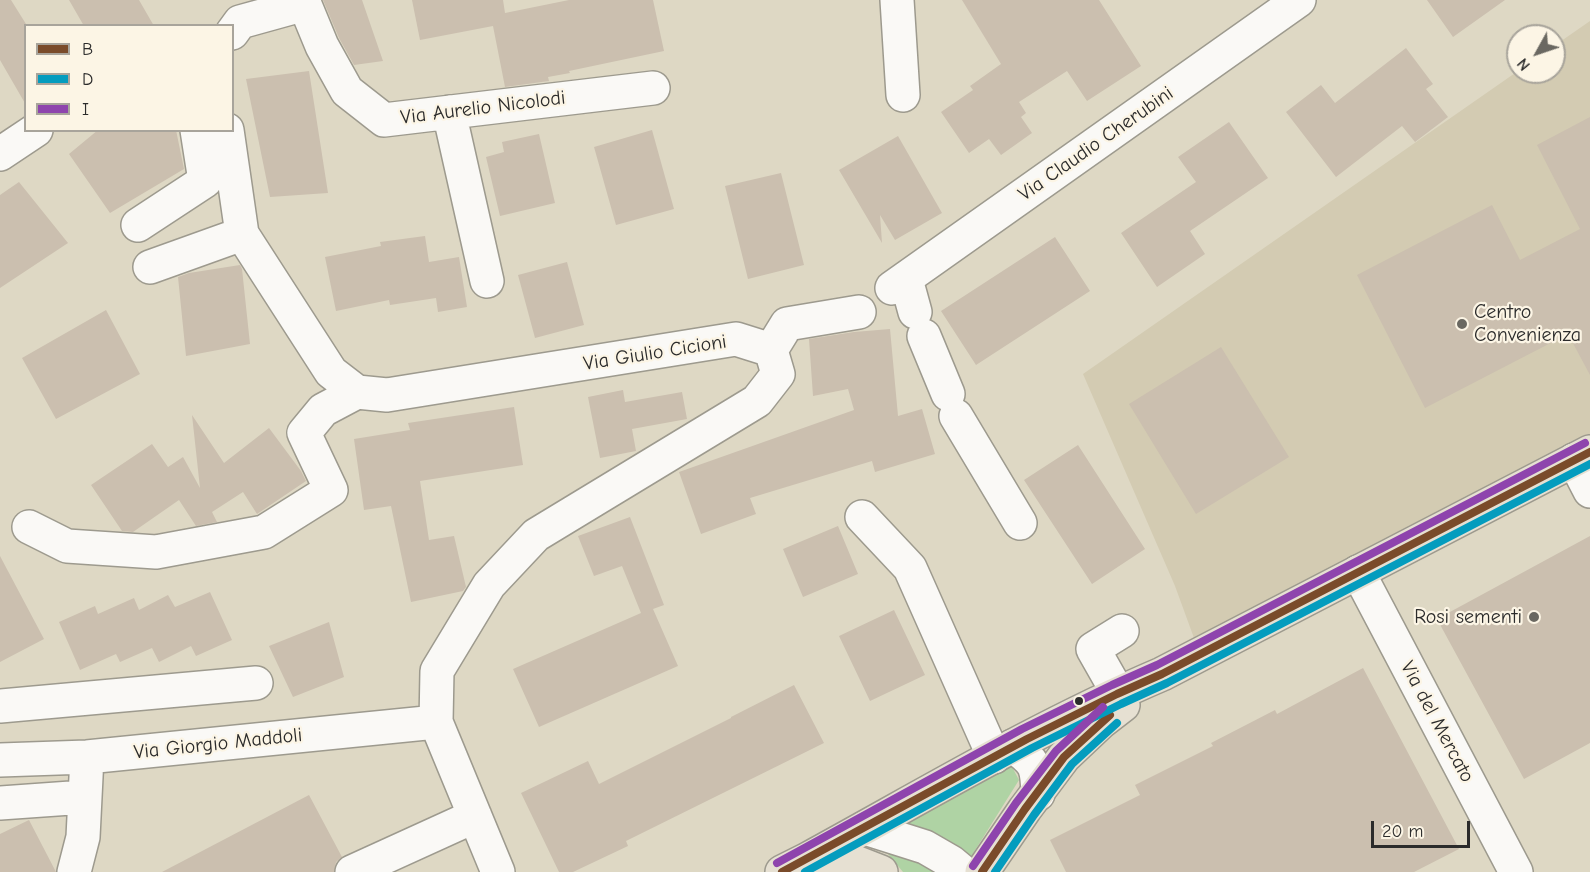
<!DOCTYPE html>
<html>
<head>
<meta charset="utf-8">
<style>
	body { margin:0 }
	#map { position:relative; width:1590px; height:872px; overflow:hidden; background:#ded8c4; font-family:"Comic Neue",sans-serif }
	canvas { display:block }
	.legend { position:absolute; left:24px; top:24px; width:210px; height:108px; box-sizing:border-box; background:#fcf5e5; border:2px solid #a8a49b; margin:0; padding:8px 10px; list-style:none; font-size:18px; color:#2b2b2b }
	.legend li { display:flex; align-items:center; gap:12px; height:30px }
	.legend b { width:30px; border:2px solid #a8a49b }
	.north { position:absolute; left:1506px; top:24px; width:60px; height:60px; box-sizing:border-box; background:#fcf5e5; border:2px solid #a8a49b; border-radius:50%; rotate:230deg; font-size:16px; font-weight:700; line-height:24px; text-align:center; color:#2b2b2b }
	.north::after { content:''; display:block; margin:auto; width:21px; height:27px; background:#6a6861; clip-path:polygon(50% 0,100% 100%,50% 72%,0 100%) }
	.scale { position:absolute; left:1371px; top:821px; width:99px; height:27px; box-sizing:border-box; border:3px solid #2b2b2b; border-top:0; padding-left:8px; font-size:18px; line-height:21px; white-space:nowrap; color:#2b2b2b; -webkit-text-stroke:4px #fcf5e5; paint-order:stroke }
</style>
</head>
<body>
<div id="map">
<canvas width="1590" height="872"></canvas>
<ul class="legend">
<li><b style="height:8px;background:#7a4b2a"></b>B</li>
<li><b style="height:8px;background:#049cbe"></b>D</li>
<li><b style="height:8px;background:#8e44ad"></b>I</li>
</ul>
<div class="north">N</div>
<div class="scale">20 m</div>
</div>
<script>
const ctx = document.querySelector('canvas').getContext('2d');
ctx.lineJoin = 'round';
function paint(path, color) { ctx.fillStyle = color; ctx.fill(path, 'evenodd'); }
function strokePath(path, color, width, dash) { ctx.strokeStyle = color; ctx.lineWidth = width; ctx.lineCap = dash ? 'butt' : 'round'; ctx.setLineDash(dash || []); ctx.stroke(path); }
function write(font, color, halo, rows, align = 'center') {
  ctx.font = font + ' "Comic Neue",sans-serif'; ctx.lineWidth = 4.5; ctx.setLineDash([]); ctx.textBaseline = 'middle'; ctx.strokeStyle = halo; ctx.fillStyle = color; for (const [text, x, y, turn = 0] of rows) {
    ctx.save(); ctx.translate(x, y); ctx.rotate((+turn || 0) * Math.PI / 180); ctx.textAlign = isNaN(turn) ? turn : align; if (halo) ctx.strokeText(text, 0, 0); ctx.fillText(text, 0, 0); ctx.restore();
  }
}
const built = new Path2D(`
	M1590,21V438L1194,638L1175,586L1083,374L1518,71V72H1554V46Z`);
const green = new Path2D(`
	M1010,763L1019,780L969,860L948,840L895,824Z
	M883,848L923,862L934,872H903Z`);
const building = new Path2D(`
	M0,0H11L26,24V105L0,60Z
	M69,0H139L154,26H84Z
	M323,0H362L383,61L354,65L339,38Z
	M412,0H503L505,13L569,0H653L664,51L569,71L570,73L548,77L549,81L505,87L493,26L420,40Z
	M962,0H1099L1141,66L1087,101L1067,71L1019,102L1026,113L1021,117L1032,133L1001,155L989,139L969,153L941,112L973,90L970,86L1001,64Z
	M1427,0H1505L1453,37Z
	M1406,48L1433,84L1426,89L1448,117L1415,142L1402,126L1336,177L1286,112L1321,85L1335,103Z
	M309,71L328,193L270,197L246,79Z
	M1590,117V375L1568,334L1425,408L1357,275L1492,205L1520,260L1580,229L1537,145Z
	M1229,122L1268,178L1190,231L1205,254L1157,287L1121,233L1196,182L1178,157Z
	M98,130H176L184,169L110,213L69,154Z
	M652,130L674,209L616,225L594,147Z
	M539,134L555,203L500,216L486,157L504,152L502,142Z
	M898,136L942,213L895,240L880,215L882,243L839,170Z
	M781,173L804,265L748,279L725,186Z
	M19,182L68,243L0,288V195Z
	M425,236L429,262L459,257L467,307L438,312L436,298L390,305L389,300L336,311L325,257L381,246L380,242Z
	M1055,237L1090,291L976,365L941,311Z
	M567,262L584,325L535,338L518,275Z
	M240,265L242,269L250,344L186,356L178,277L189,273Z
	M106,310L140,374L56,419L22,358Z
	M890,329L898,416L922,409L935,454L875,472L872,461L750,498L756,514L701,534L679,472L854,410L848,389L813,396L809,339L854,332Z
	M1221,347L1289,457L1196,514L1129,404Z
	M623,390L625,402L682,392L687,419L632,429L636,451L600,458L588,397Z
	M514,407L523,465L420,481L429,540L454,536L466,587L463,591L411,602L391,506L364,510L354,439L410,430L408,423Z
	M192,415L224,463L269,428L301,471L306,481L257,514L243,492L212,512L217,522L196,526L179,500L133,532L122,531L91,485L152,444L168,467L183,457L200,488Z
	M1078,445L1145,549L1092,584L1024,480Z
	M630,517L664,605L653,609L678,666L539,727L513,669L641,613L622,566L594,576L578,536Z
	M838,526L858,574L803,597L783,549Z
	M1590,536V743L1524,779L1437,619Z
	M0,556L44,639L0,662Z
	M210,592L232,640L196,656L191,646L159,662L152,648L120,662L116,654L80,670L59,622L95,606L98,614L134,598L139,610L168,595L175,607Z
	M894,610L925,675L870,701L839,636Z
	M329,622L344,677L293,697L269,646Z
	M1363,668L1459,849L1414,872H1066L1050,840L1140,795L1135,785L1213,746L1211,743L1275,710L1277,714Z
	M794,685L824,743L626,841L628,846L573,872H559L521,793L588,761L599,784L731,718V717Z
	M309,795L342,857L336,862L334,872H162Z
	M29,820L56,872H0V834Z`);
const minor = new Path2D(`
	M303,0L322,46L347,91L384,120L653,88
	M897,0L903,95
	M232,33L240,22L305,4
	M449,112L487,281
	M227,130L242,234L331,372L357,392L387,395L736,339L771,350L778,374L757,401L536,535L489,585L437,671L436,722L498,872
	M0,154L36,130
	M138,225L205,181L197,130
	M150,267L242,234
	M906,279L915,312
	M892,288L1299,0
	M924,336L948,394
	M771,350L787,324L859,312
	M956,416L1020,523
	M1574,460L1590,491
	M862,517L910,568L994,757
	M29,527L67,546L156,552L264,532L331,490L304,433L323,410L357,392
	M1358,572L1516,872
	M1118,693L1093,649L1122,631
	M0,706L256,683
	M1013,746C1036,763 1037,766 1038,794
	M0,760L87,757L436,722
	M0,803L85,797
	M865,828L925,847L951,862L963,872
	M74,872L83,837L87,757
	M352,872L475,816`);
const major = new Path2D(`
	M808,859H838L858,863L881,872
	M782,872L808,859C925,795 1040,726 1162,674L1590,452
	M982,872L1025,809L1064,757L1101,722L1123,705`);
const bus1 = new Path2D(`
	M782,872L1027,739L1117,694L1162,674L1590,452
	M982,872L1025,809L1064,757L1110,715`);
const bus2 = new Path2D(`
	M805,872L1032,748L1121,704L1167,683L1590,464
	M995,872L1034,815L1072,764L1117,723`);
const bus3 = new Path2D(`
	M777,863L1022,729L1112,685L1157,665L1585,443
	M973,866L1016,803L1056,751L1103,707`);
const markers = [
	[1462,324,6,"#6a6861"],
	[1534,617,6,"#6a6861"],
	[1079,701,5,"#2b2b2b"]
];
const streetNames = [
	["Via Aurelio Nicolodi",483,108,-7],
	["Via Claudio Cherubini",1096,144,-35],
	["Via Giulio Cicioni",655,353,-9],
	["Via del Mercato",1437,722,62],
	["Via Giorgio Maddoli",218,744,-6]
];
const poiNames = [
	["Centro",1474,312],
	["Convenienza",1474,335],
	["Rosi sementi",1522,617,"right"]
];
paint(built, '#d3cbb2');
paint(green, '#afd3a4');
paint(building, '#cbbfaf');
strokePath(minor, '#9d9a8e', 36);
strokePath(major, '#9d9a8e', 36);
strokePath(minor, '#faf9f6', 33);
strokePath(major, '#e6e0d2', 33);
strokePath(bus1, '#7a4b2a', 8);
strokePath(bus2, '#049cbe', 8);
strokePath(bus3, '#8e44ad', 8);
for (const [x, y, r, color] of markers) { const dot = new Path2D(); dot.arc(x, y, r, 0, 2 * Math.PI); ctx.fillStyle = color; ctx.fill(dot); strokePath(dot, '#fcf5e5', 2); }
write('20px', '#2b2b2b', '#fcf5e5', streetNames);
write('20px', '#2b2b2b', '#fcf5e5', poiNames, 'left');
</script>
</body>
</html>
